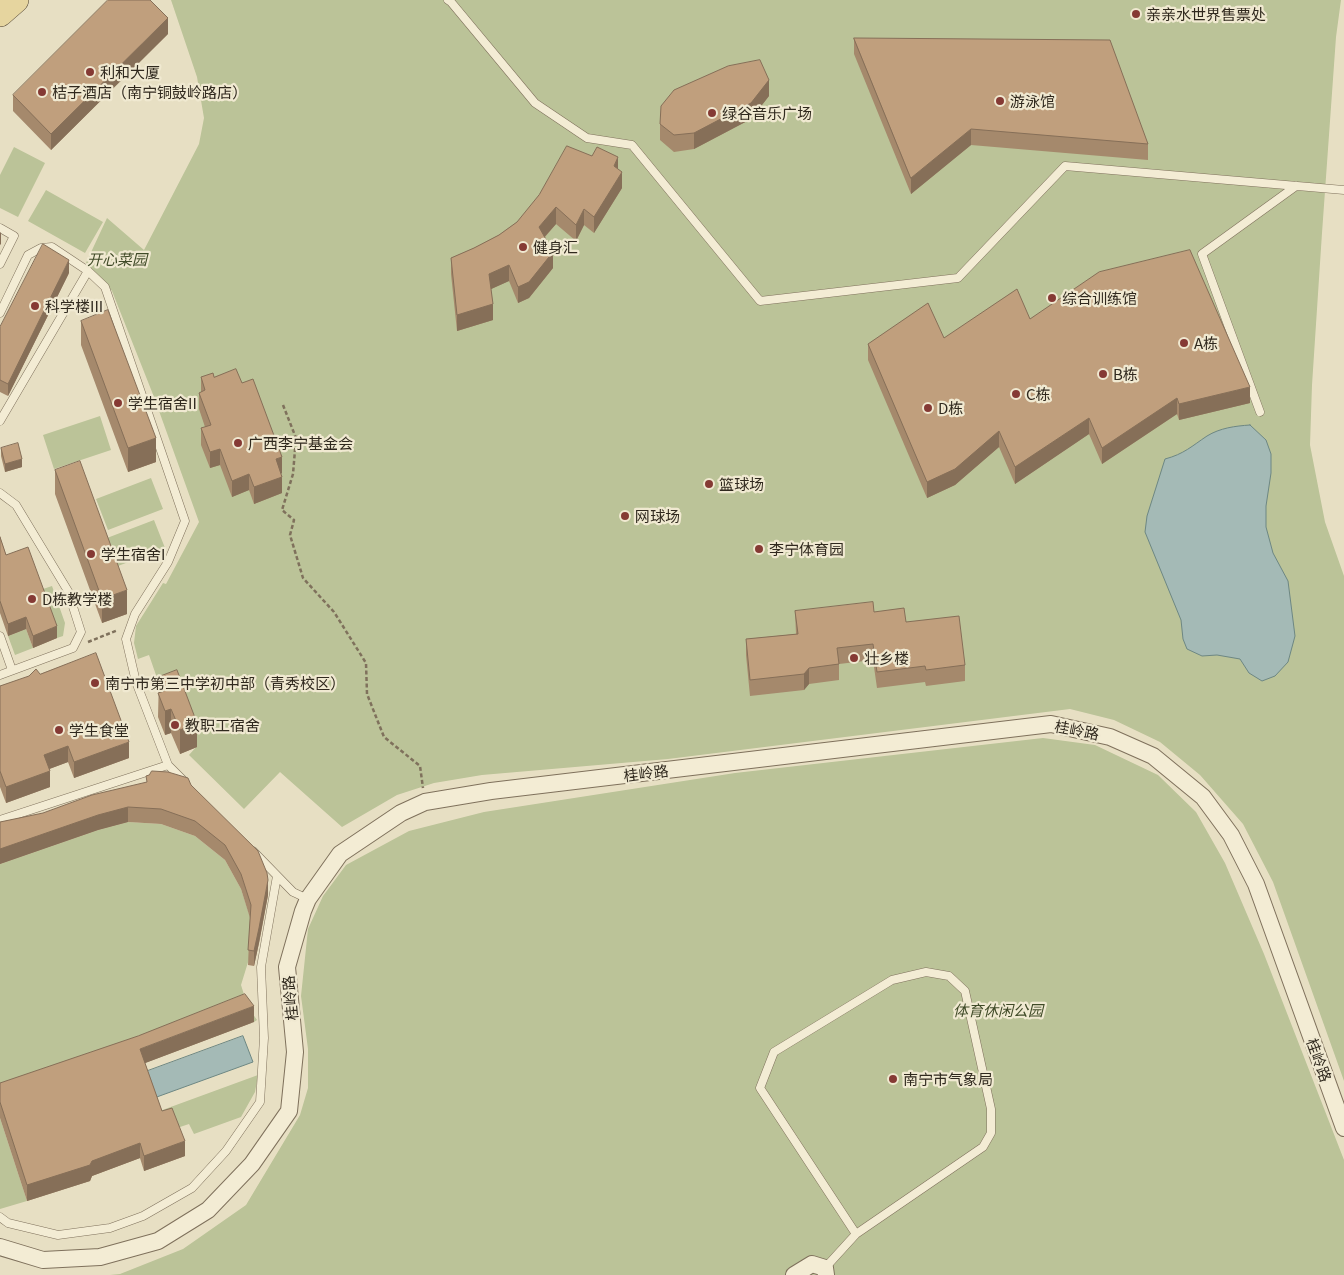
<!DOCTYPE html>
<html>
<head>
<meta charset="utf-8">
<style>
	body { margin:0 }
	canvas { display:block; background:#e7dfc3 }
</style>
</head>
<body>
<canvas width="1344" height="1275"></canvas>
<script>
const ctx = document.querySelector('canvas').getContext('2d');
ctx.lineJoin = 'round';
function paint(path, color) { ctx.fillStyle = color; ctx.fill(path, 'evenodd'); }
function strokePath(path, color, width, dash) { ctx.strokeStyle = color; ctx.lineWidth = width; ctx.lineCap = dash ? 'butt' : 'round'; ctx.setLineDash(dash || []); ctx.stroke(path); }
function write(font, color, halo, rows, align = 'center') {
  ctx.font = font + ' Georgia,"Noto Sans SC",serif'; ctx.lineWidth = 4.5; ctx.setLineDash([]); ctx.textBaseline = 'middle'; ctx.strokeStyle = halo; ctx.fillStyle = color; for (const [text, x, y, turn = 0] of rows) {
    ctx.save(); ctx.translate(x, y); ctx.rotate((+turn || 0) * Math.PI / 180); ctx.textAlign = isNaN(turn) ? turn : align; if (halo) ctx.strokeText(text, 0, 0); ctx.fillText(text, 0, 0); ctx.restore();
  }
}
const green = new Path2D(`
	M171,0H1341L1336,37L1322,233L1312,385L1310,445L1325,522L1344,576V1081L1273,882L1243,824L1200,775L1160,742L1114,720L1070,709L668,759L482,775L434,783L397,795L342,827L280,772L244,809L189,755L197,746L164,698L149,655L138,659L134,643L136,626L163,583L166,584L199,522L154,397L112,291L86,263L107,218L144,250L199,144L204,118L197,77Z
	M14,147L45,163L18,217L0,208V175Z
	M46,190L103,222L85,253L28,221Z
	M100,416L111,450L54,469L43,435Z
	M151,478L163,509L108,530L96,499Z
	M154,520L165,548L118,566L107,538Z
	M52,586L65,623L63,636L57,638L40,590Z
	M26,629L33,648L15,655L8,636Z
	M1043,738L1095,745L1158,775L1196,812L1225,863L1264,954L1344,1160V1275H110L120,1274L183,1249L246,1205L300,1115L308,1088V1049L301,996L308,929L323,896L346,865L409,831L484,812L735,773Z
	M128,822L161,824L195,836L225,860L241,889L251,920L249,959L241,985L248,1007L257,1020L254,1022L244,1010L0,1097V864L98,830Z
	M258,1075L255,1092L241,1117L194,1134L189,1124L174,1129L157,1112Z
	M0,1118L27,1201L0,1209Z`);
const water = new Path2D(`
	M1250,425L1266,440L1271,454V473L1266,506V527L1273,553L1288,581L1295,636L1288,662L1275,676L1262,681L1249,673L1240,659L1217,655L1202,656L1187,649L1183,639L1181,620L1145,532L1147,516L1165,459C1184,454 1192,446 1207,436C1220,428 1235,426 1250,425Z
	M243,1036L253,1062L154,1098L145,1072Z`);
const path = new Path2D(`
	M283,405L296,438L293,474L282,510L294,520L290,535L303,578L334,612L366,663L367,694L384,737L420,766L423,788
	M88,642L118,630`);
const lane = new Path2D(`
	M448,0L451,2L535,103L587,138L632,145L760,301L958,278L1065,166L1344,190
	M0,228L14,236L0,264
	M0,313L28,255L41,248L52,247L88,271L105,287L185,521L168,562L135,614L126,639L136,682L168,765L184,781
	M1260,412L1202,254L1296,186
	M0,421L88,271
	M0,493L16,505L68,591L81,632L73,648L0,675
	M0,636L12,670
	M0,820L168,765
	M253,851L293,892L308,899
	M0,1217L8,1223L58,1235L110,1228L143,1216L192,1188L226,1151L260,1102L264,1038L261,967L277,876
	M825,1268L856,1234L760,1088L774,1052L892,980L926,972L949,976L965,991L991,1109V1133L983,1147L856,1234`);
const street = new Path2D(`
	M0,1247L43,1260L100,1257L158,1241L208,1210L252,1164L289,1111L295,1052L287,967L303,911L308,899L340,854L401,813L425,802L491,791L1051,724L1110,737L1153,756L1203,797L1231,835L1256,884L1344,1128
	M794,1275L812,1264L825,1268L826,1275`);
const primary = new Path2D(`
	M0,14L16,0`);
const wall = new Path2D(`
	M168,34L51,150L13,111V95Z
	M854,38L1148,144V160L971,145L911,194L854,54Z
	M769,96L751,119L694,149L674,152L660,140V124Z
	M618,169L622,188L594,233L584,225L576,241L556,224L545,237L553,268L529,298L518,303L509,281L491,289L493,320L457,331L451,274V258L474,248L499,235L517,222Z
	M69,273L8,396L0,392V327Z
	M1030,319L1250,403L1179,420L1177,414L1102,464L1089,434L1015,484L999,447L955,485L927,498L868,360V344L944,338Z
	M81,321L156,462L128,472L81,345Z
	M201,377H214L242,383L282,473L281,474L282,493L254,504L249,490L232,497L220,465L210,468L201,445V428L205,427L199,409V393L201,392Z
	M1,448L22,467L5,472L1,456Z
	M55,470L127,614L102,623L55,494Z
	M0,537L6,555L57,638L33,648L26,629L8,636L0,613Z
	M795,611L874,612L906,622L965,665V681L926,686L925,682L877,688L873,660L839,664V680L809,684L804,690L750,696L746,655V639L796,634Z
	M40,674L129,758L74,778L68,762L49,769L50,787L6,803L0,787V686Z
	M159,677L197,747L180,754L171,733L165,735L158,717Z
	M191,785L268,895L259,943L254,966L248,965L250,918L241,889L225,860L195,836L161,824L128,822L98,830L0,864V822Z
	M254,1022L145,1063L162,1111L185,1156L144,1171L140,1158L92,1176L90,1181L27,1201L0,1118V1083Z`);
const shadedWall = new Path2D(`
	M168,18V34L51,150V134Z
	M769,80V96L751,119L694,149V133Z
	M971,129V145L911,194V178Z
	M618,157V173L614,166Z
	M622,172V188L594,233V217Z
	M556,207V224L539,243V227Z
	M584,209V225L576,241V225Z
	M1,232V244L0,245V233Z
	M553,252V268L529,298L518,303V287Z
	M69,260V273L8,396V384Z
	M509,265V281L489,290V274Z
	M493,304V320L457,331V315Z
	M1250,387V403L1179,420V404Z
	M1177,398V414L1102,464V448Z
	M1089,418V434L1015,484V467Z
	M999,431V447L955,485L927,498V482Z
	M156,438V462L128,472V448Z
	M220,449V465L210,468V452Z
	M282,457V473L276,476V459Z
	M22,459V467L5,472V464Z
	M249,474V490L232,497V481Z
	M282,477V493L254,504V487Z
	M127,590V614L102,623V599Z
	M26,617V629L8,636V624Z
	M57,626V638L33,648V636Z
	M809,668V684L804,690V674Z
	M171,709V733L165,735V711Z
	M197,723V747L180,754V730Z
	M129,742V758L74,778V762Z
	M68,746V762L44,771V755Z
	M50,771V787L6,803V787Z
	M128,807V822L98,830L0,864V849L98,815Z
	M268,880V895L259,943L254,966V951Z
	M254,1006V1022L140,1065V1049Z
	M185,1141V1156L144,1171V1156Z
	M140,1143V1158L92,1176L90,1181L27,1201V1185Z`);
const building = new Path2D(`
	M108,0H150L168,18L51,134L13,95Z
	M854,38L1110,40L1148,144L971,129L911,178Z
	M760,60L769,80L751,103L694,133L674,135L660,124L661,106L674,90L728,66Z
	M567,146L592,156L597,147L618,157L614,166L622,172L594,217L584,209L576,225L556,207L539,227L553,252L529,282L518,287L509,265L489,274L493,304L457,315L451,258L474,248L499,235L517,222L539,195Z
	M43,244L69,260L8,384L0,380V327Z
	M1190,250L1250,387L1179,404L1177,398L1102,448L1089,418L1015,467L999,431L955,469L927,482L868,344L928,303L944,338L1017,289L1030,319L1099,272Z
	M108,310L156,438L128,448L81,321Z
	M236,369L242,383L253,379L282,457L276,459L282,477L254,487L249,474L232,481L220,449L210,452L201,428L211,425L199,393L205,390L201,377L213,373L214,377Z
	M18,443L22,459L5,464L1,448Z
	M80,461L127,590L102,599L55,470Z
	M0,537L6,555L28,547L57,626L33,636L26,617L8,624L0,601Z
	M873,602L874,612L904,608L906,622L959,616L965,665L926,670L925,666L877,672L873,644L837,648L839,664L809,668L804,674L750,680L746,639L798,634L795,611Z
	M96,653L129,742L74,762L68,746L44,755L50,771L6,787L0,771V686L29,676L36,669L40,674Z
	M177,670L197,723L180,730L171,709L165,711L158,693L164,691L159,677Z
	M152,771L168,772L188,778L191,785L258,851L267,873L268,880L259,928L254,951L248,950L251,905L241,874L225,845L195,821L161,809L128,807L98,815L0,849V822L43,813L92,795L147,782L146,776L149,775Z
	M245,994L254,1006L140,1049L162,1111L172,1108L185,1141L144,1156L140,1143L92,1161L90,1165L27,1185L0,1102V1083L138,1036Z`);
const markers = [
	[1136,14,5,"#853a34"],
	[90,72,5,"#853a34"],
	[42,92,5,"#853a34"],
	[1000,101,5,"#853a34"],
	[712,113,5,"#853a34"],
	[523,247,5,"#853a34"],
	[1052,298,5,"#853a34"],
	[35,306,5,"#853a34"],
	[1184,343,5,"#853a34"],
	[1103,374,5,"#853a34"],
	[1016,394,5,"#853a34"],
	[118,403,5,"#853a34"],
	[928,408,5,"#853a34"],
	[238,443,5,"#853a34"],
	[709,484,5,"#853a34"],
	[625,516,5,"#853a34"],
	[759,549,5,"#853a34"],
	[91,554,5,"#853a34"],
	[32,599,5,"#853a34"],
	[854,658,5,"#853a34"],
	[95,683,5,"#853a34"],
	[175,725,5,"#853a34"],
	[59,730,5,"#853a34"],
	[893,1079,5,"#853a34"]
];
const poiNames = [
	["亲亲水世界售票处",1146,14],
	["利和大厦",100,72],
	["桔子酒店（南宁铜鼓岭路店）",52,92],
	["游泳馆",1010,101],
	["绿谷音乐广场",722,113],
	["健身汇",533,247],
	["综合训练馆",1062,298],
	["科学楼III",45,306],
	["A栋",1194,343],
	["B栋",1113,374],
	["C栋",1026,394],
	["学生宿舍II",128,403],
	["D栋",938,408],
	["广西李宁基金会",248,443],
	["篮球场",719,484],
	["网球场",635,516],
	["李宁体育园",769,549],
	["学生宿舍I",101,554],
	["D栋教学楼",42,599],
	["壮乡楼",864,658],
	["南宁市第三中学初中部（青秀校区）",105,683],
	["教职工宿舍",185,725],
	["学生食堂",69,730],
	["南宁市气象局",903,1079]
];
const parkNames = [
	["开心菜园",117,259],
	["体育休闲公园",998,1010]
];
const streetNames = [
	["桂岭路",1077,730,11],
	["桂岭路",646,773,-7],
	["桂岭路",290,998,-95],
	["桂岭路",1319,1060,70]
];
paint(green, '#bbc398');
paint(water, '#a4bab6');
strokePath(water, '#6d8783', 1);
strokePath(lane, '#7f715c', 9);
strokePath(street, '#7f715c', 18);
strokePath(primary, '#4d4030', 26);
strokePath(path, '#7f715c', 2.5, [4, 2.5]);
strokePath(lane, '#f3ecd4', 8);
strokePath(street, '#f3ecd4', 16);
strokePath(primary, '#e6d59f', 25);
paint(wall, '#a5896c');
paint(shadedWall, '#866f58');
paint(building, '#c09f7d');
strokePath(building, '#866f58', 1);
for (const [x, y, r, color] of markers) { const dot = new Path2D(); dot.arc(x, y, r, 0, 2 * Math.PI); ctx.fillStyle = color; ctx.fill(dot); strokePath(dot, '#f0e9d1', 2); }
write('15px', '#30291e', '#f0e9d1', poiNames, 'left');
write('italic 15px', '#3f4a27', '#f0e9d1', parkNames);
write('15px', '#30291e', '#f0e9d1', streetNames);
</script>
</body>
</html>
